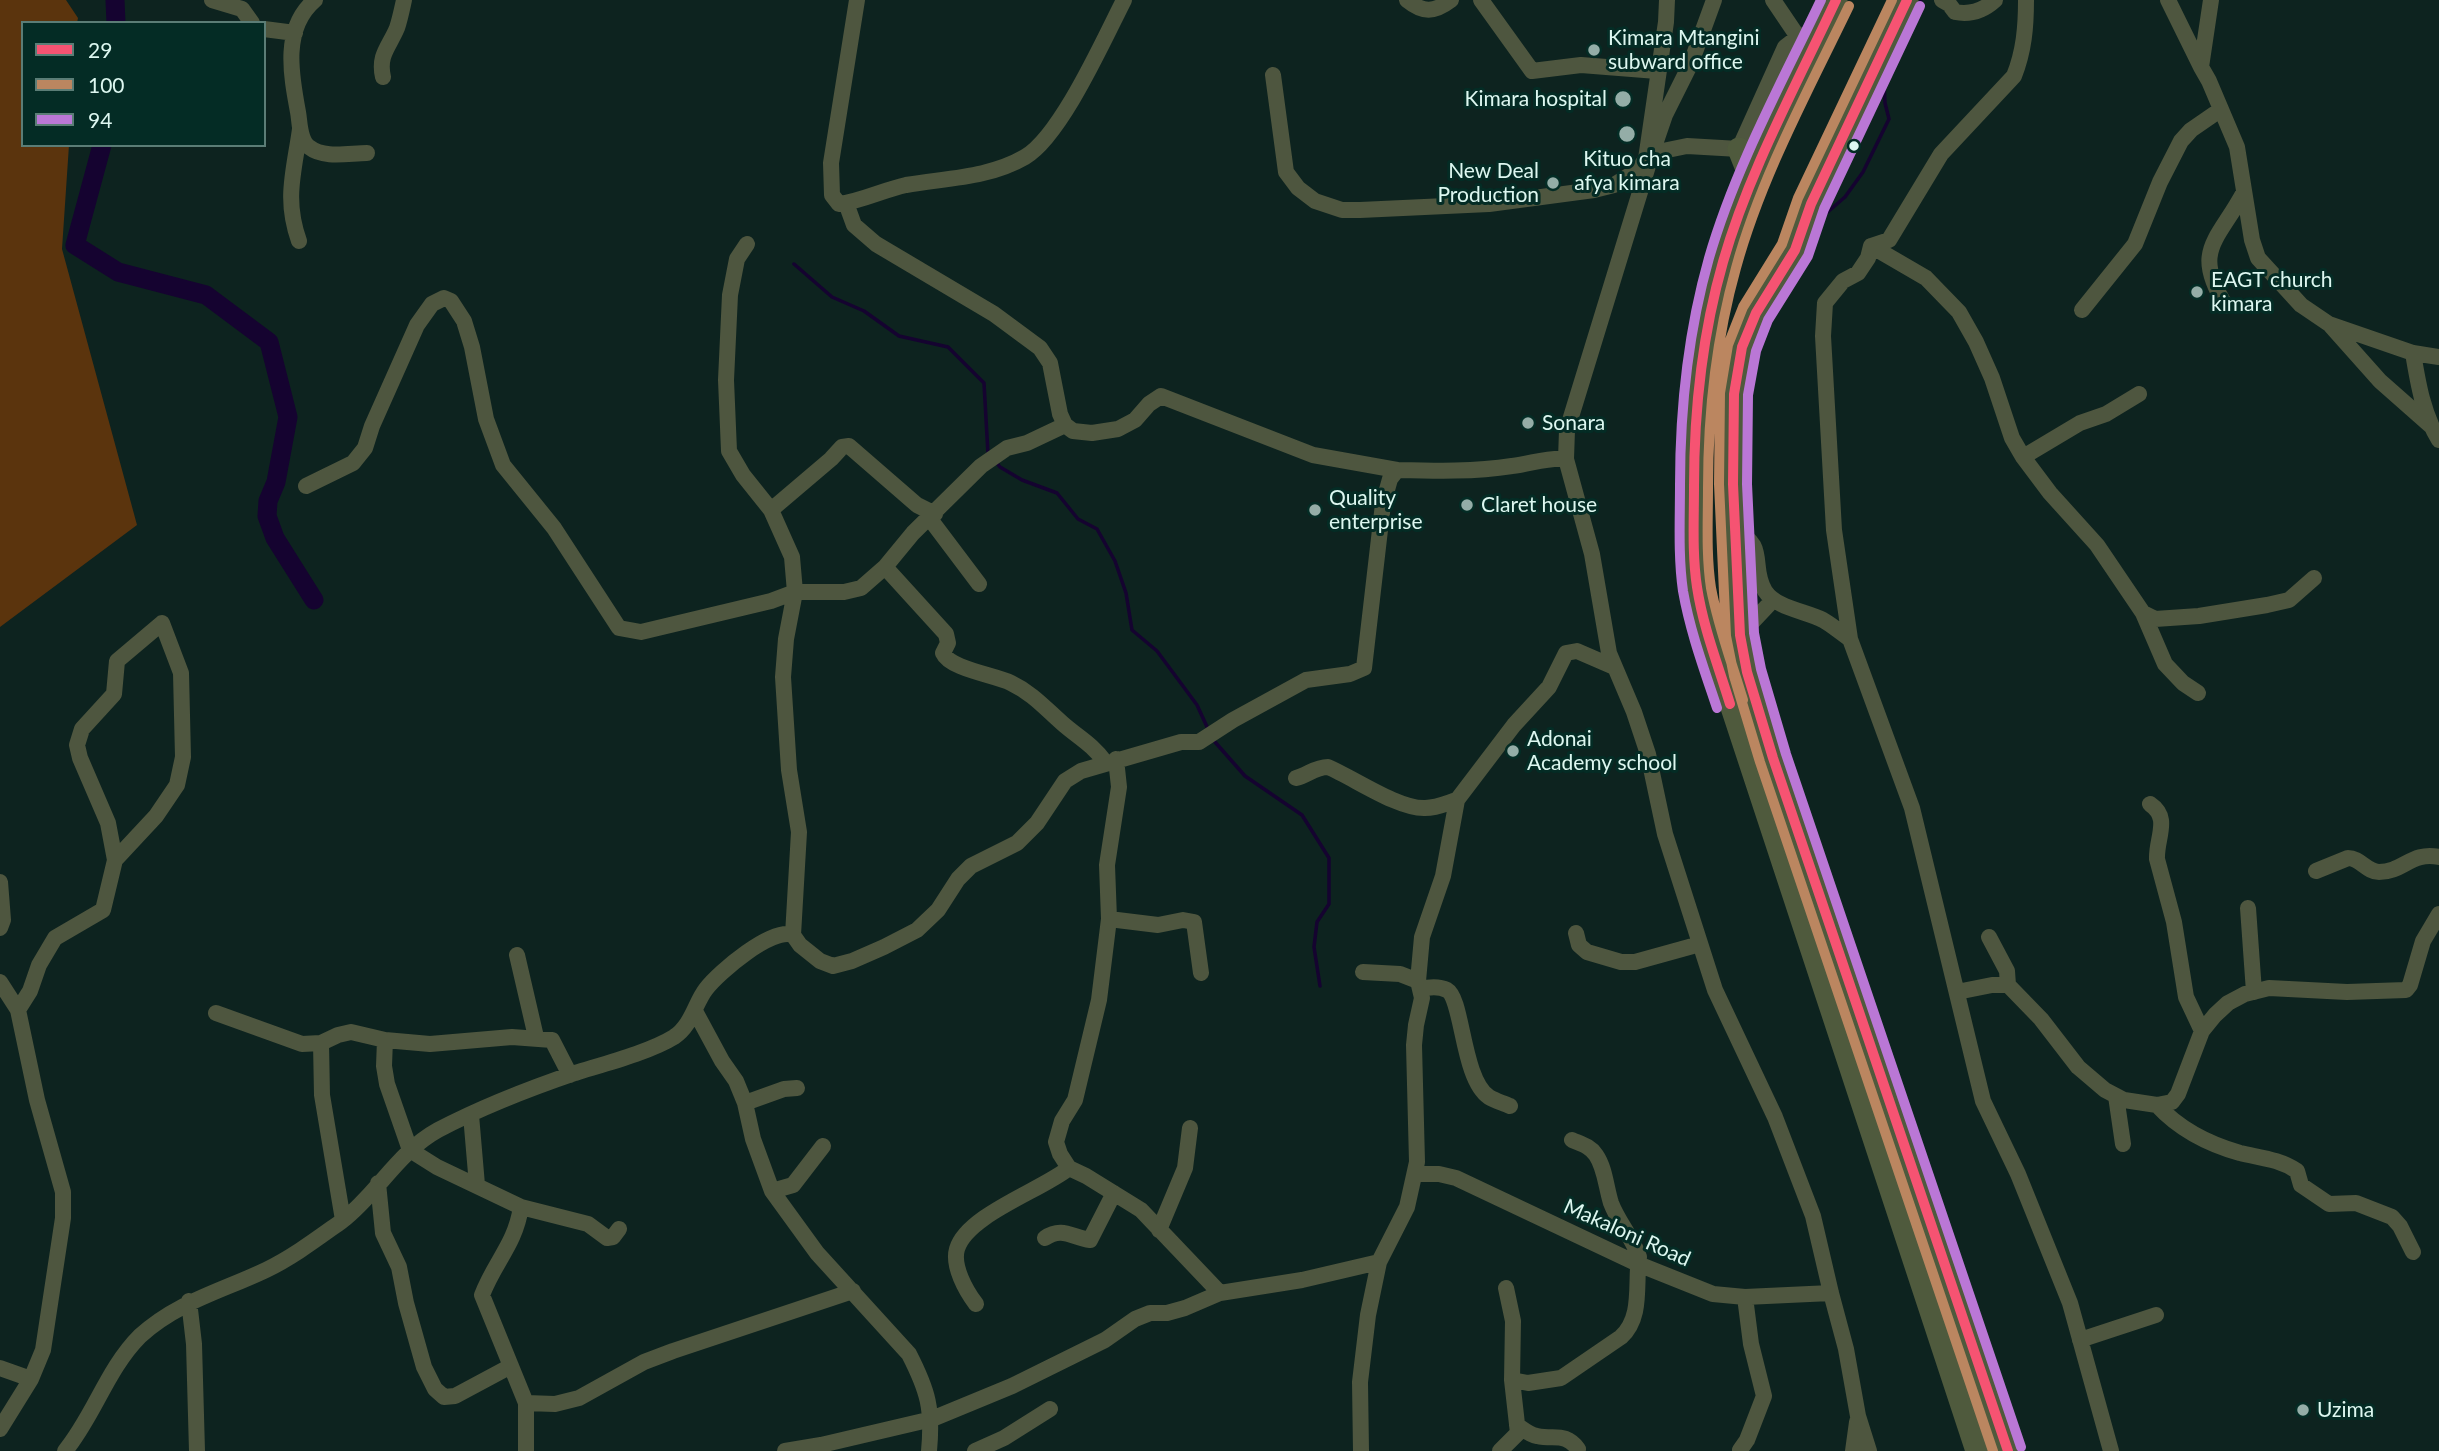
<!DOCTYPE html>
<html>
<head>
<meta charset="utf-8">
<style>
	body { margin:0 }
	#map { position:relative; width:2439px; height:1451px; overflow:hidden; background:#0d231f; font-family:Lato,sans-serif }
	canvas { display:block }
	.legend { position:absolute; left:21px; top:21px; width:245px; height:126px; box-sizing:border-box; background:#042c25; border:2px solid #5b7d76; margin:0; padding:9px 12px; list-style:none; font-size:21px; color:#ddf7f0 }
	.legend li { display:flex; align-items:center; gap:14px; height:35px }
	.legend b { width:35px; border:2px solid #5b7d76 }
</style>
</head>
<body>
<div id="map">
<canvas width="2439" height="1451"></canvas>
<ul class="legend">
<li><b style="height:9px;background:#f65372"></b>29</li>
<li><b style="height:9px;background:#bb8660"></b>100</li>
<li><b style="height:9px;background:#ba77d6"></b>94</li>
</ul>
</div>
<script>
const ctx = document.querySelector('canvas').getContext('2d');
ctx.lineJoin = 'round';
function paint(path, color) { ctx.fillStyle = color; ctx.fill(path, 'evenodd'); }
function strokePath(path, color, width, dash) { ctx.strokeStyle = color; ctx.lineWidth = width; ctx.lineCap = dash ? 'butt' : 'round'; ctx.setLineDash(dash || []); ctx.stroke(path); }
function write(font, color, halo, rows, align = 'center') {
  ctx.font = font + ' Lato,sans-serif'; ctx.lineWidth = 6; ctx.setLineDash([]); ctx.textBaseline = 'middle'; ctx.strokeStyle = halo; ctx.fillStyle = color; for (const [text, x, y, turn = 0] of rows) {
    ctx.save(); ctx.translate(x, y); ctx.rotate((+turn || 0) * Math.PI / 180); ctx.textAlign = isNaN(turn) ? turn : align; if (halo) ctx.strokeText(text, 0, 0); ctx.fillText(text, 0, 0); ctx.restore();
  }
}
const green = new Path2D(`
	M0,0H66L78,18L77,23H23V145H69L62,249L137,525L0,627Z`);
const stream = new Path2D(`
	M1823,216L1845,197L1863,172L1889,119L1885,103L1884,83L1921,0
	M794,264L832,297L864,311L899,336L948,347L984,383L988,454
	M996,462L1000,467L1022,480L1057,493L1078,519L1097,529L1115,561L1126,593L1132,630L1157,651L1197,705L1208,729
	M1215,742L1245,776L1302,815L1329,858V904L1317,922L1314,947L1320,986`);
const river = new Path2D(`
	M115,0L116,23
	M102,145L75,245L118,272L206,295L269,342L288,417L276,482L268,501L267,516L275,538L314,600`);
const minor = new Path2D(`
	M212,0L242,9L252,23
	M315,0C282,28 291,75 298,112C300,122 299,140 309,147C324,159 349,153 367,153
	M857,0L831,163L832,195L839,204C862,201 883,190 906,185C946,178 989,178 1025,157C1061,136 1104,39 1124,0
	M1407,0C1423,13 1434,13 1451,0
	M1481,0L1532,71L1581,65L1657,71
	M1714,0L1691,63L1665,115L1652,153L1567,430L1566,459L1592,554L1609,653L1634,712L1648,754L1665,834L1715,990L1775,1117L1813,1216L1831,1293L1846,1349L1858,1416L1869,1451
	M1773,0L1798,37
	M1942,0L1949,4L1955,12C1970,15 1984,10 1995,0
	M2168,0L2201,67L2209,81L2237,147L2252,240L2258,258L2301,305L2329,324L2413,353L2439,357
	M264,29L295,33
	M2201,67L2211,0
	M1273,75L1286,172L1298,188L1315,201L1342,210H1360L1489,204L1594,190L1614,185L1638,170L1646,159L1666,22L1667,0
	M383,77C378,55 389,47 397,28C400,19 402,9 404,0
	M1648,154L1687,146L1739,149L1785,47L1798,37L1822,29
	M846,203L854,225L876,244L994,314L1040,348L1050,363L1060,414L1065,425L1073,431L1092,433L1118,429L1135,420L1149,404L1161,396L1313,455L1397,470
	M299,241C284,199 294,172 300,129
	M747,244L737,259L730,295L726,380L729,451L743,475L771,510L792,557L795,592L786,639L783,677L789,770L799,832L793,935L800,945L820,961L833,966L852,961L884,947L917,930L938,910L958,879L971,866L1017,843L1037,823L1065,781L1081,771L1181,742H1199L1233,720L1306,680L1350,674L1364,668L1383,504L1390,479L1397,470C1436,471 1474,472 1512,466C1531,464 1547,457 1566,459
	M1871,246L1868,258L1858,273L1843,281L1825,303L1823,336L1834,530L1850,639L1912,808L1983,1101L2018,1174L2070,1303L2111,1451
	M1871,246L1926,278L1959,312L1976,342L1992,378L2012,438L2023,457L2050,493L2097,545L2143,613L2155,619L2199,616L2267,605L2289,600L2314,578
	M1871,246L1889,240L1941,154L2014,76C2024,51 2026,27 2026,0
	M2226,306C2191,250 2218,241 2244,192
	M2082,310L2135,244L2160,182L2181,141L2191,130L2220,110
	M2331,326L2380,381L2431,426
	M2413,353C2418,383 2423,414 2439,440
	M2023,457L2080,423L2106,414L2139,394
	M306,486L353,463L365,448L372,426L417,325L432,304L444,298L451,301L464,321L472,347L486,419L503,465L554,528L619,628L641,632L771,601L795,592H844L861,588L885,567L913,533L981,466L1007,448L1027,443L1065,425
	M771,510L831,459L842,447L849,446L917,505L935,514
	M930,519L979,584
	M1735,532C1768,543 1750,568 1765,591C1776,608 1805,611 1823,620C1832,625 1841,633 1850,639
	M885,567L946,634L948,643L943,653C950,669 995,675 1011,683C1032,693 1045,708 1062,723C1079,738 1091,743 1106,763
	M2143,613L2165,664L2183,683L2198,693
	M1740,635L1773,600
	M1116,759L1119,787L1107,865L1109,919L1099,1000L1075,1100L1062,1121L1056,1142L1060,1154L1069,1168L1086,1176L1141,1210L1220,1293
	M1296,778C1308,775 1315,767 1328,767C1354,778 1398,809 1425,808C1437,808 1447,803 1457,800
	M2150,804C2171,818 2156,838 2157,859L2174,922L2186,997L2202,1031
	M2316,871L2348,858C2360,858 2367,872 2379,872C2403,872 2412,851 2439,857
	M0,882L3,920L0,928
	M2248,908L2254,992
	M1109,919L1158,925L1183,920L1194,922L1201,973
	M1576,933L1579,945L1587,952L1621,962H1635L1700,944
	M1989,937L2007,971L2008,985
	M517,955L536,1037
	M1363,972L1400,974L1418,981
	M0,982L18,1010L37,1100L63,1192V1218L43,1350L31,1379L0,1429
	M1420,989C1429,987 1439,986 1447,990C1463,999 1462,1079 1489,1097C1495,1101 1504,1103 1510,1106
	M1957,992L1992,985H2008L2041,1019L2078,1067L2105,1090L2124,1100L2157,1105L2172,1102L2178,1094L2202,1031L2215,1015L2228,1003L2245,994L2269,988L2347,992L2406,990L2410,985L2423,941L2439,914
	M18,1010L30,991L39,965L55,938L103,910L115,860L156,816L177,785L183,757L181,673L162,623L117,661L114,694L82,729L77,745L80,758L108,823L115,860
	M695,1011L722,1061L736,1081L745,1103L753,1139L772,1191L817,1253L909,1354C928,1391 933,1409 929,1451
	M216,1013L302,1044L321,1043L338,1035L351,1032L385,1040L430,1044L512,1037L552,1040L570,1075
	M385,1040L384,1066L387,1084L410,1150L437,1167L521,1207L588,1224L607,1238L613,1237L619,1229
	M321,1043L322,1095L343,1220
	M2116,1096L2123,1144
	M745,1103L784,1089L797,1088
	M2157,1105C2180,1130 2208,1144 2240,1153C2261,1158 2279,1159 2297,1171L2301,1185L2329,1204L2356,1203L2392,1217L2400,1226L2413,1252
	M471,1115L477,1185
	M1415,1174H1439L1456,1178L1638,1264L1713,1294L1745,1297L1831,1293
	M378,1183L383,1233L399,1267L406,1303L424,1367L435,1389L444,1397L455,1396L511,1366
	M772,1191L793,1185L823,1146
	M521,1207C515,1245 495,1261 482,1295L526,1403V1451
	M1159,1230L1185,1168L1190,1128
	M1045,1238C1062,1226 1073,1238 1090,1240L1114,1193
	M189,1301L194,1344L197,1451
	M976,1304C966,1291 952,1266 957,1249C967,1215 1042,1190 1069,1168
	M2080,1340L2156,1315
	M0,1368L31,1379
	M1512,1380L1528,1383L1561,1378L1621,1337C1643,1317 1635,1284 1639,1257C1633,1238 1618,1222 1611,1203C1606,1187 1605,1168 1596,1155C1590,1146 1581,1144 1572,1140
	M526,1403L555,1404L579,1398L644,1362L673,1351L853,1291
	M1517,1425C1523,1429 1530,1435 1537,1436C1555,1440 1565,1432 1578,1449
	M1740,1450L1747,1440L1764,1396L1751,1344L1745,1297
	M65,1451C94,1416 107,1369 140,1336C177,1302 222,1291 266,1270C293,1257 318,1238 342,1221C377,1194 398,1152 438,1130C482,1107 528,1089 575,1073C604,1064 650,1052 674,1037C692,1025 695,1003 706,989C719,972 772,927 793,935
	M785,1451L821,1445L932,1419L1012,1386L1105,1340L1135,1319L1150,1313H1167L1185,1308L1220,1293L1302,1280L1379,1262
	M975,1451L1004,1438L1050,1409
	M1361,1451L1360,1382L1368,1315L1379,1262L1407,1207L1417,1162L1414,1045L1416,1025L1422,998L1418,981L1422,937L1443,876L1457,800L1514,725L1549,687L1566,653L1577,651L1614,667
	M1500,1451L1518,1433L1512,1380L1513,1321L1506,1288
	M1853,1451L1857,1422`);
const highway = new Path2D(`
	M1836,0C1800,75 1760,150 1733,228C1702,319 1691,416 1694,512C1695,522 1693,533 1693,543C1695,586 1703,628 1719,668L1977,1451
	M1907,0L1811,204L1795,250L1756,313L1748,330L1742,347L1734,394L1733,484L1740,635L1747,672L1773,758L2008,1451
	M1739,149L1752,182`);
const bus1 = new Path2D(`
	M1907,0L1811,204L1795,250L1756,313L1742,347L1734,394L1733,484L1740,635L1747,672L1773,758L2008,1451
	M1730,704C1718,665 1703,627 1697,587C1692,554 1694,520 1694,487C1694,411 1702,335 1723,262C1749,171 1796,86 1836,0`);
const bus2 = new Path2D(`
	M1892,0L1798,198L1782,244L1743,307L1728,345L1720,393L1719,484L1726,636L1734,676L1760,762L1993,1451
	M1743,700C1732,663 1718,626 1711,588C1706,555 1708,521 1708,488C1708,414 1716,339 1736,268C1761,177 1808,91 1849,6`);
const bus3 = new Path2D(`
	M1920,6L1824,209L1808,256L1768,320L1756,351L1748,395L1747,484L1754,633L1761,669L1786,754L2021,1447
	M1717,708C1704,669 1690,631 1683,591C1678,556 1680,520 1680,485C1680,409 1688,332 1709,258C1735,168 1781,84 1821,0`);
const markers = [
	[1594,50,7,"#94ada7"],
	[1623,99,9,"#94ada7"],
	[1627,134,9,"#94ada7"],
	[1854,146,6,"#ddf7f0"],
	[1553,183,7,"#94ada7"],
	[2197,292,7,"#94ada7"],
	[1528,423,7,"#94ada7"],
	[1467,505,7,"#94ada7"],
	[1315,510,7,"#94ada7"],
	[1513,751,7,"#94ada7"],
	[2303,1410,7,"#94ada7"]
];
const poiNames = [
	["Kimara Mtangini",1608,38],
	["subward office",1608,62],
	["Kimara hospital",1607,99,"right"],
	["Kituo cha",1627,159,"center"],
	["afya kimara",1627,183,"center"],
	["New Deal",1539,171,"right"],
	["Production",1539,195,"right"],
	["EAGT church",2211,280],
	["kimara",2211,304],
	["Sonara",1542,423],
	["Quality",1329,498],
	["enterprise",1329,522],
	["Claret house",1481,505],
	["Adonai",1527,739],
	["Academy school",1527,763],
	["Uzima",2317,1410]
];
const streetNames = [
	["Makaloni Road",1627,1233,24]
];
paint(green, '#5b340d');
strokePath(stream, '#150330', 3.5);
strokePath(river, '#150330', 19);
strokePath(minor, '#4e563f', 16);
strokePath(highway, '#4f5a3d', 23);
strokePath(bus1, '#f65372', 10);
strokePath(bus2, '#bb8660', 10);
strokePath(bus3, '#ba77d6', 10);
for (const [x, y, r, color] of markers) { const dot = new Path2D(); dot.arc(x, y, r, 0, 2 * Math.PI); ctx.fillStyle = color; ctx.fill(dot); strokePath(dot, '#042c25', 2.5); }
write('21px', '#ddf7f0', '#042c25', poiNames, 'left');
write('21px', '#ddf7f0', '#042c25', streetNames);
</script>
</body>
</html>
